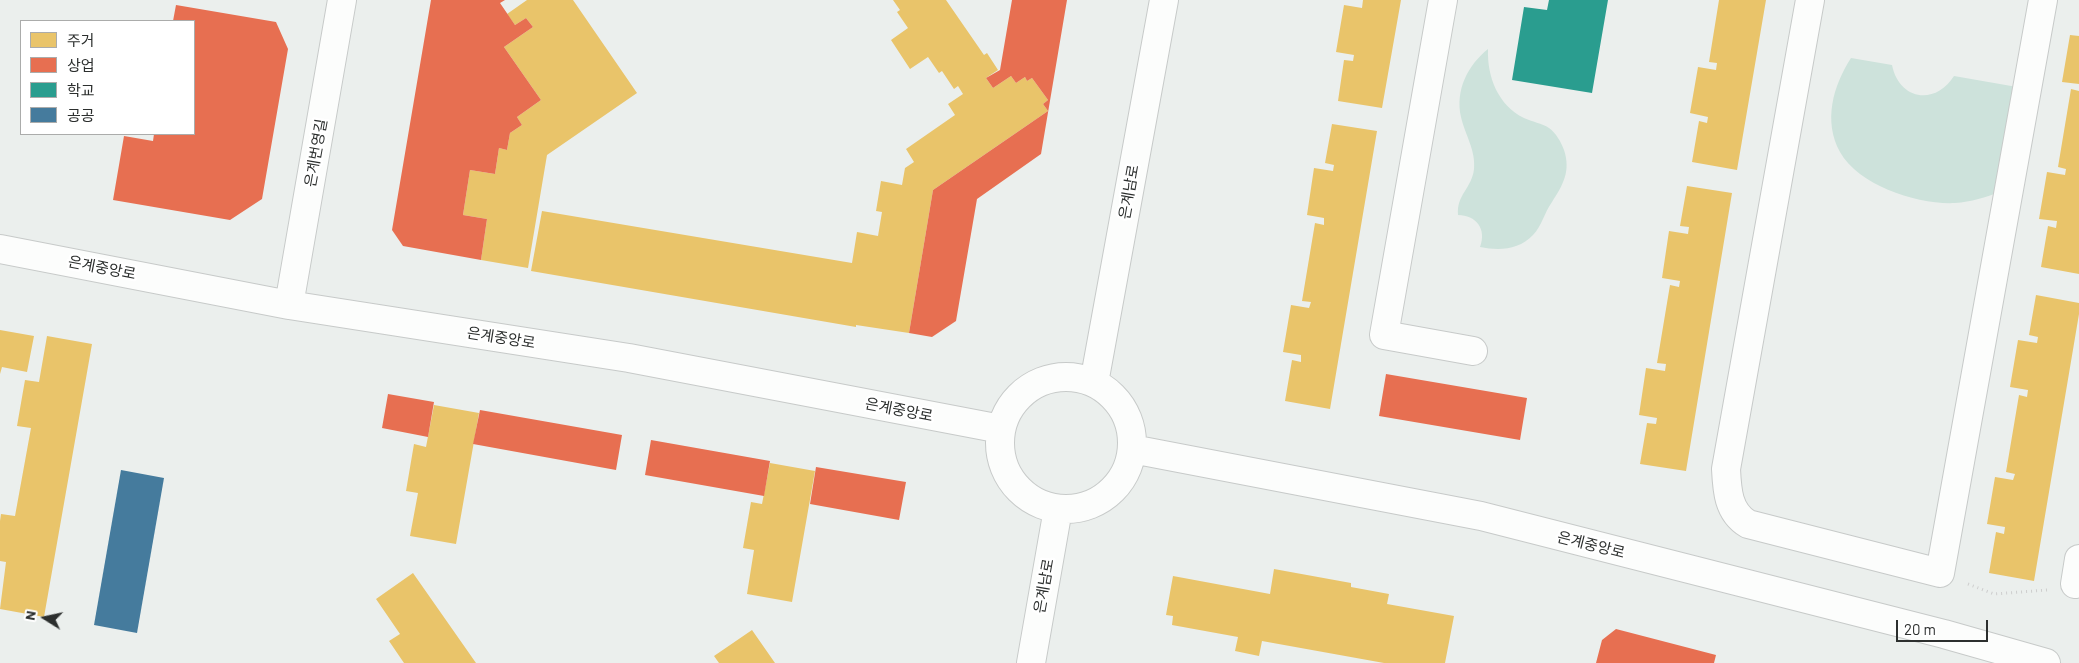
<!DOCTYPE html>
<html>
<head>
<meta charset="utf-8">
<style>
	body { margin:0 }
	#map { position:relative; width:2079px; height:663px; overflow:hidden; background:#ebefed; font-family:Barlow,"Noto Sans KR",sans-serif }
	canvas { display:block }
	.legend { position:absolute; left:20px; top:20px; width:175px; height:115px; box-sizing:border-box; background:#fff; border:1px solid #abacab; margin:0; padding:6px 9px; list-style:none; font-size:15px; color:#2c2f2e }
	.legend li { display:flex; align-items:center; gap:10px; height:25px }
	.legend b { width:25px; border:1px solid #abacab }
	.north { position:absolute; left:20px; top:593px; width:50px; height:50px; -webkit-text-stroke:4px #fff; paint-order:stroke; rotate:280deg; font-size:14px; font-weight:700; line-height:20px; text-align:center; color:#2c2f2e }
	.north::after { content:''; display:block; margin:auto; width:18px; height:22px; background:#2c2f2e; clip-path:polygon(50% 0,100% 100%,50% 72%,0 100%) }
	.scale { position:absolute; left:1896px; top:620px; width:92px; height:22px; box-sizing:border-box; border:2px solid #2c2f2e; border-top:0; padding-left:6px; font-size:15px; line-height:18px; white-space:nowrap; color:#2c2f2e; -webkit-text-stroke:4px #fff; paint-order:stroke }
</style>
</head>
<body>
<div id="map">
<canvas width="2079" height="663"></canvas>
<ul class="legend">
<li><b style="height:14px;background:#e9c46a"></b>주거</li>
<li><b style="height:14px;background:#e76f51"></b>상업</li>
<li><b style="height:14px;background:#2a9d8f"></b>학교</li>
<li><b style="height:14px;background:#457b9d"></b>공공</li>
</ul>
<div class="north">N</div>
<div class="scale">20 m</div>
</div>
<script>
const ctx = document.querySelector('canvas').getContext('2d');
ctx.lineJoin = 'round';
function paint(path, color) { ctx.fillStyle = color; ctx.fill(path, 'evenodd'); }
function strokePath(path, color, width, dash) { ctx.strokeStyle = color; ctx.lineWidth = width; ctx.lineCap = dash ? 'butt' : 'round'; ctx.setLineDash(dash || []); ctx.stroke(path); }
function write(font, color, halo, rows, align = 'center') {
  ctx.font = font + ' Barlow,"Noto Sans KR",sans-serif'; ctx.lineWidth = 5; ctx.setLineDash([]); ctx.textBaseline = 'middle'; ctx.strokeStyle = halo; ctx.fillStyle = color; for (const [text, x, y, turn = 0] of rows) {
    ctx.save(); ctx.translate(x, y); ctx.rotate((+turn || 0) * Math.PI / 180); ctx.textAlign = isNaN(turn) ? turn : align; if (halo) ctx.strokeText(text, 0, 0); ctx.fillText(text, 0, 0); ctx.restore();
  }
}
const green = new Path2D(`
	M1488,49C1487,77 1498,105 1524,118C1532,122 1542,123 1549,128C1556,133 1561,142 1564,150C1571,171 1563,185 1552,202C1544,213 1542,226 1533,235C1519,250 1499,251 1480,247C1487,229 1476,215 1458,215C1456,195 1472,188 1474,169C1476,150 1465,135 1461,117C1455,90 1468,65 1488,49Z
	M1851,58L1892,65C1899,100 1935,106 1954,76L2017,87L2000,192C1986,197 1971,202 1955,203C1919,205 1859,186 1840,152C1823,121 1833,86 1851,58Z`);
const homes = new Path2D(`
	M527,0H573L637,93L547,155L528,268L481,260L487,219L463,215L470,170L495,174L499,148L507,150L510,133L522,125L517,117L541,100L504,47L533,27L526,18L515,25L507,14Z
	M893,0H946L984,55L987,53L998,70L986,78L993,88L1011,76L1016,83L1025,77L1027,81L1032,78L1048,100L1043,104L1048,111L933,190L909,333L856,325V327L531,271L542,211L852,263L857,232L878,236L882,212L876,211L881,181L902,185L905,168L914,162L906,149L955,115L948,104L963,94L958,86L954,89L942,71L939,73L928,57L910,69L891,40L908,28L897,12L900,10Z
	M1363,0H1401L1382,108L1338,101L1344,60L1353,61L1354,55L1336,52L1344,5L1362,8Z
	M1719,0H1766L1737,170L1692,162L1699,121L1707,123L1708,117L1690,113L1698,67L1716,70L1717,63L1709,62Z
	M2070,35L2079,36V84L2062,82Z
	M2071,89L2079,91V274L2041,267L2048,226L2056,228L2057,221L2039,219L2047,172L2065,175L2066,169L2058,167Z
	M1332,124L1377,131L1330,409L1285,401L1292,360L1301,362V355L1283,352L1291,305L1309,308L1311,302L1302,301L1315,223L1324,225V218L1307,215L1314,168L1333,171L1334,165L1325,163Z
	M1687,186L1732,193L1686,471L1640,464L1647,423L1656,424L1657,418L1639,415L1646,368L1665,371L1666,364L1657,363L1670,285L1679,287L1680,281L1662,278L1669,231L1688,234L1689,227L1680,226Z
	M2036,295L2079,303V314L2034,581L1989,573L1996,532L2004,534L2005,527L1987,524L1995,477L2013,480L2015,474L2006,472L2019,395L2027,397L2028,390L2010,387L2018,340L2037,343L2038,337L2029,335Z
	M0,330L34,336L27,372L2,367L0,374Z
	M47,336L92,344L44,617L0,609L6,562L0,561V521L1,514L15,516L31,428L17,426L25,380L39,382Z
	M434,405L479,413L456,544L410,536L418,493L406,491L414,444L426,447Z
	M770,463L815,471L792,602L747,594L754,550L743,548L751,502L762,504Z
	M1274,569L1351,583V587L1389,594L1387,604L1454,616L1445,663H1384L1262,641L1259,656L1235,651L1238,637L1172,625L1173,616L1166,615L1173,576L1270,594Z
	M413,573L476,663H404L389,641L400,634L376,599Z
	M752,630L775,663H719L714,656Z`);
const shops = new Path2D(`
	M431,0H505L500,3L515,25L526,18L533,27L504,47L541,100L517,117L522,125L510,133L507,150L499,148L495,174L470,170L463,215L487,219L481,260L403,246L392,230Z
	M1012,0H1067L1041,154L977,199L956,321L932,337L909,333L933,190L1048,111L1043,104L1048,100L1032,78L1027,81L1025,77L1016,83L1011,76L993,88L986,78L1000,70Z
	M176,5L276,22L288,49L262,199L230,220L113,200L124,136L153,141L154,134H194V21H173Z
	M1386,374L1527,398L1520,440L1379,416Z
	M388,394L434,402L428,437L382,428Z
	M480,410L622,435L616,470L473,444Z
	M651,440L770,461L764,496L645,475Z
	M816,467L906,482L899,520L810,504Z
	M1616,629L1716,655L1714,663H1596L1602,640Z`);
const schools = new Path2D(`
	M1549,0H1608L1592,93L1512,80L1524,7L1547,10Z`);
const public = new Path2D(`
	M121,470L164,478L137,633L94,625Z`);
const path = new Path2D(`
	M1968,584L1994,594L2047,590`);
const minor = new Path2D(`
	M1443,0L1384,335L1473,351
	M1810,0L1726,469C1727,490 1728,512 1748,524L1940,573L2043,0
	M0,249L289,305L629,358L1001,429
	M289,305L342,0
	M1000 443a66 66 0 1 1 132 0a66 66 0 1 1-132 0Z
	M1094,383L1164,0
	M1132,449L1481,516L1944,634L2046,663
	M2075,584L2079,559
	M1031,663L1058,509`);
const streetNames = [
	["은계번영길",316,153,-80],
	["은계남로",1129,192,-80],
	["은계중앙로",102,268,11],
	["은계중앙로",501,338,9],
	["은계중앙로",899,410,11],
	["은계중앙로",1591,545,14],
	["은계남로",1044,586,-80]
];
paint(green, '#cde2db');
paint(homes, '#e9c46a');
paint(shops, '#e76f51');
paint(schools, '#2a9d8f');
paint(public, '#457b9d');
strokePath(minor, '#c7cac9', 30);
strokePath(path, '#cecece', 3, [1, 4]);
strokePath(minor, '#fcfdfc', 28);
write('15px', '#2c2f2e', '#fff', streetNames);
</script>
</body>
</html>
